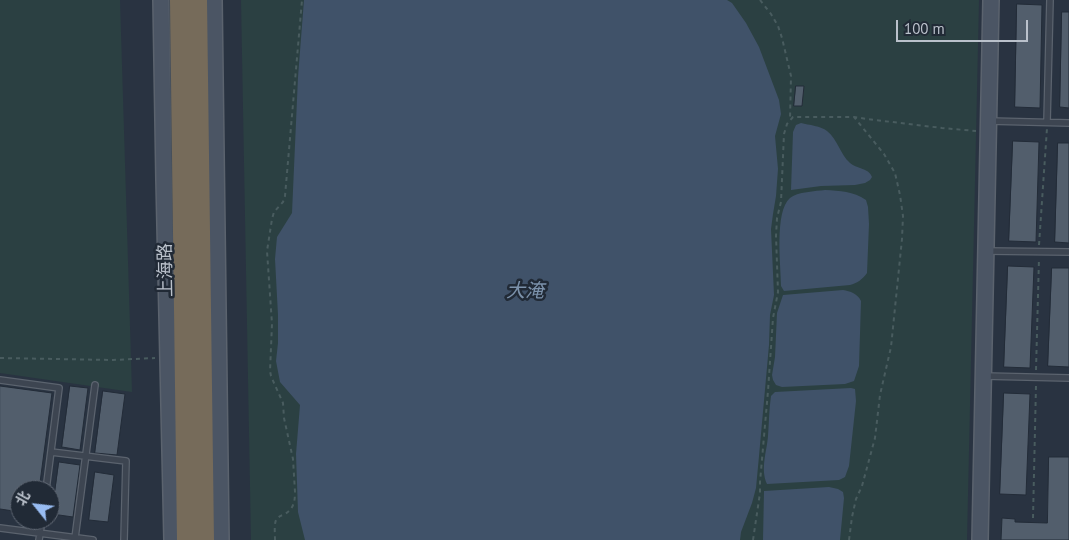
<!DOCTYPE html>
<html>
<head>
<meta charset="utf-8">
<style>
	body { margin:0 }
	#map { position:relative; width:1069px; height:540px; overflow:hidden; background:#293341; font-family:"PT Sans","Noto Sans SC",sans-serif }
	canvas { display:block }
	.north { position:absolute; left:10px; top:480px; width:50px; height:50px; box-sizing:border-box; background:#212a36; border:1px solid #5e6672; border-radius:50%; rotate:299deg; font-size:14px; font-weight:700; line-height:20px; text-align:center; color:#bac1cb }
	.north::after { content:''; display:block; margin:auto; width:18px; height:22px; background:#98bcf2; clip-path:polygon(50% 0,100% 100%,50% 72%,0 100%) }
	.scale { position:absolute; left:896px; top:20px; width:132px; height:22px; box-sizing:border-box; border:2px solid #bac1cb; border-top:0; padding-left:6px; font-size:15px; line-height:18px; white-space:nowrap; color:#bac1cb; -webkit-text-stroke:4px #212a36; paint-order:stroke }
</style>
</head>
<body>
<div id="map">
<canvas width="1069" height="540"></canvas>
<div class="north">北</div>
<div class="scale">100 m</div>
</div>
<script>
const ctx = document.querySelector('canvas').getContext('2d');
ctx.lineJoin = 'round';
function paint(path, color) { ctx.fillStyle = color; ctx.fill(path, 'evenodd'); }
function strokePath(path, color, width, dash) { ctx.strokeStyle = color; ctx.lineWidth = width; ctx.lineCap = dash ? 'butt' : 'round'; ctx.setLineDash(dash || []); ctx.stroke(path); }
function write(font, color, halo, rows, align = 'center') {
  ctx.font = font + ' "PT Sans","Noto Sans SC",sans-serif'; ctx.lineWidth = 5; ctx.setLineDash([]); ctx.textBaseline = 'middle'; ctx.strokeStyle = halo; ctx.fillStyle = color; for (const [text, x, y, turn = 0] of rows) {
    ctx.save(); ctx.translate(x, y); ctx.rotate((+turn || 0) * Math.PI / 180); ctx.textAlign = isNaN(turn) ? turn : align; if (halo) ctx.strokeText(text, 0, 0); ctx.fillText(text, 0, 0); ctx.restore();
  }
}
const green = new Path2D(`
	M0,0H120L132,392L0,373Z
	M241,0H979L967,540H251Z`);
const water = new Path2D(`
	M304,0H727L732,3L746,23L759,47L779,100L781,114L775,136L778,169L776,196L773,214L771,229L774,295L770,315L769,345L759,456L756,488L752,503L741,532L740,540H305L298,512L296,454L300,405L280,382L276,361L278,343V315L275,259L277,237L292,213L298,77Z
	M801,123C809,125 821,126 827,131C838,140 840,154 850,163C857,169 869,168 872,177L870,180L865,183L855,185L821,186L791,190L793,132L796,125Z
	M825,190C840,191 853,191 866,200L868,207L869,224L867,273C862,280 857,283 850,285L784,291L781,286C781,266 774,212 790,198C797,192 816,191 825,190Z
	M843,290C850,291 858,294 861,301L859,366L854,381L845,384L782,387L776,385L773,380L772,375L775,357L777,313L783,295Z
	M851,388L855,389L856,401L849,466L845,477L839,480L767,484C760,469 767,451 768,436C769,423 769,409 771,396L775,392Z
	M829,487L838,489L843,492L844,498L840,540H763L764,491Z`);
const building = new Path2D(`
	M1017,4L1042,5L1040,108L1015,107Z
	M1062,12H1069V108L1060,107Z
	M796,86H804L802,106H794Z
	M1013,141L1039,142L1036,242L1009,241Z
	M1058,143H1069V243L1055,242Z
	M1008,266L1034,267L1030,368L1004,367Z
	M1052,268H1069V367L1048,366Z
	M0,386L52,393L39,490H20V512L0,509Z
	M70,386L88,388L80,450L62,447Z
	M103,391L125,394L117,455L95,453Z
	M1004,393L1030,394L1026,495L1000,494Z
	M1049,457H1069V540H1001L1002,518L1015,519V522L1047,523Z
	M59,462L80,465L73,517L52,514Z
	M95,472L114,475L108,522L89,520Z`);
const path = new Path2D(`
	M760,0L771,14L778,26L782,38L791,76L790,120
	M1039,245L1047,128
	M0,358L113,360L155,358
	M1036,370L1039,258
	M1033,518L1036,385
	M275,540C275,534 274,525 276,520C278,517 280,516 283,515C293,510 295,503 295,492L293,459L284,418L283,403L274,383L271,376L270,371L272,324L267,251L272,219L274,212L283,202L285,196L302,0
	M753,540L760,493V482L768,391L773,318L778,292L776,236L777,218L781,202L784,134L787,124L793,117H854L867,119L942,128L976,131
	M849,540L852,517L856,499L862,486L875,438L880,395L891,347L902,239L903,216L900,195L895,173L884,154L854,117`);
const lane = new Path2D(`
	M989,121L1069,123
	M1047,122L1050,0
	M986,251L1069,252
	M984,376L1069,378
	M0,380L59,388L46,490
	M51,452L126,461L124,540
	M0,528L93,540
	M75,538L95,385
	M39,540L42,520`);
const secondary = new Path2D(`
	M161,0L164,180L172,540
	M214,0L221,540
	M980,540L991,0`);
const highway = new Path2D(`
	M180,0L187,540
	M197,0L204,540`);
const streetNames = [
	["上海路",166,270,-91]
];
const waterNames = [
	["大淹",525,292]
];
paint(green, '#2b4042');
paint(water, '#405269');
paint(building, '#525e6c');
strokePath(building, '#232c38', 1);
strokePath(lane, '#5b636e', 8);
strokePath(secondary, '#5b636e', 18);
strokePath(highway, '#47505b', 22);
strokePath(path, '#495c5f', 2, [4, 4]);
strokePath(lane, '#3d4551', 5.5);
strokePath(secondary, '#4b5564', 15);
strokePath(highway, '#766b5a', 20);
write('18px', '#bac1cb', '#212a36', streetNames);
write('italic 19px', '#7c92ab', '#212a36', waterNames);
</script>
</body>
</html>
